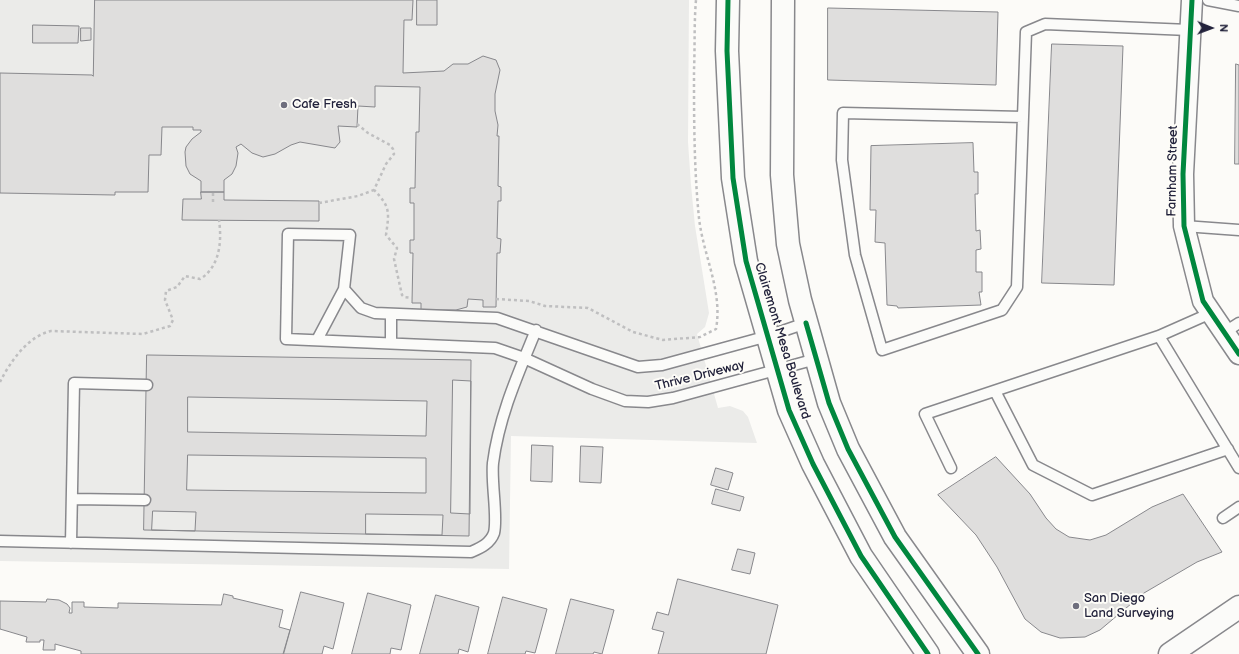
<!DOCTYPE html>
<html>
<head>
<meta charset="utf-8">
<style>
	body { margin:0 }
	#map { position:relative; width:1239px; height:654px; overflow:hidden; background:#fcfbf8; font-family:"Balsamiq Sans",sans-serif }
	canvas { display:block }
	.north { position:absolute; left:1191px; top:8px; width:40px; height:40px; -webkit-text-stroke:3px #fdfcf7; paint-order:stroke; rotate:91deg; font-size:11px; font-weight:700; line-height:16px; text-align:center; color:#22223b }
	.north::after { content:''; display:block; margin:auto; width:14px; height:18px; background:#22223b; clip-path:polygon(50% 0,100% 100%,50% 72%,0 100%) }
</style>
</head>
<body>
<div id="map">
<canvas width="1239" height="654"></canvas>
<div class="north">N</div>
</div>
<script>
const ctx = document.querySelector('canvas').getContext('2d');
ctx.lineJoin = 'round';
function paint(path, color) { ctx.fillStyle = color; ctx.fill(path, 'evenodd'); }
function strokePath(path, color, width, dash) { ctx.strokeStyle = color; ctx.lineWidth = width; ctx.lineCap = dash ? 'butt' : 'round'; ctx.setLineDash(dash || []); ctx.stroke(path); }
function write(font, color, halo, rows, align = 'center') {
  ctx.font = font + ' "Balsamiq Sans",sans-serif'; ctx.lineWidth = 4; ctx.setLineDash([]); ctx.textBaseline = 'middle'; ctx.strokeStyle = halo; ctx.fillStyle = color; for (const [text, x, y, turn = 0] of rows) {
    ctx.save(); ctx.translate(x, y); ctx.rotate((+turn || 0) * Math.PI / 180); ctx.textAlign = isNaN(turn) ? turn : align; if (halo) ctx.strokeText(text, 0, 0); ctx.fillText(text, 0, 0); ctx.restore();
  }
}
const built = new Path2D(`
	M0,0H689L688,142L691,185L695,226L709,313L705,327L697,334L718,408L730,406L743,411L748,417L757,443L511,436L509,569L0,561Z`);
const building = new Path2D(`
	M95,0H413L412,20H404L403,73L444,71L453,64H468L483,56L496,60L500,70L495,94V111L498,125L497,136H499L498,186L501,187V201H498L497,238L501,239L500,253H497L496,307H483V300L468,299L467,307L456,310H421V303H412L413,253H410V240H414V203H410V188H415L416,132H419L420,87L375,86V107L358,106L357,127L338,126L340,142L335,148L300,142L291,145L275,154L263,157L252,153L241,144L236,147L238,153L236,166L232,174L224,180V192H201V181L190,174L186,166L185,152L186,147L192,139L201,132V130H193V127H162L161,155H149L148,192H115V195L0,193V73L92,75L93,76Z
	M417,0H437V25H417Z
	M828,8L998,12L996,85L828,80Z
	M33,25L79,26L78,43H33Z
	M81,28H91V40L81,41Z
	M1052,44L1123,46L1114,285L1042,283Z
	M1236,64L1239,65V164H1235Z
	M973,143L974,172H978V194H975L976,231L980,230L981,249L976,250V272H982V292H979L981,305L898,308L897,306L887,305L885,243L875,242L876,210H870L871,146Z
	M201,192H224V200L319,201V221L182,220L183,199H201Z
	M147,355L471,360L469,536L144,530Z
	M453,380L471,381L470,514L451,513Z
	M188,397L427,401L426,436L188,432Z
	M532,445L553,446L552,482L531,481Z
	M581,446L603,447L601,483L580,482Z
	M188,455L426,458V493L187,490Z
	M996,457L1030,494L1046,518L1056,529L1069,537L1090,540L1106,535L1152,507L1183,494L1222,552L1197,562L1144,593L1100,630L1085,637L1060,638L1041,632L1025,619L997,567L976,535L938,495Z
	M716,468L733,473L728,490L711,485Z
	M716,489L744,497L740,511L712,504Z
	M153,511L196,512L195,531L152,530Z
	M366,514L443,515L442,535L366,534Z
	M738,549L755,553L750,574L732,570Z
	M678,579L778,605L766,654H658L664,632L652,629L657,612L668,615Z
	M301,592L344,603L333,649L324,646L322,654H284Z
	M368,593L411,605L401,650L391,648L390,654H352Z
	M224,594L233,596V598L283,610L279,627L290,630L283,654H81V651L55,644V650H43L44,640H40V642H26L27,637L0,629V601L46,602L47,599L59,600L67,604L70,608L69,613H72V602H84V607L118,608V603L221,605Z
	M436,595L479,607L468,652L459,649L458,654H420Z
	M503,597L547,609L535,653L526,651L525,654H488Z
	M571,599L614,610L602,654L594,652L593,654H556Z`);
const path = new Path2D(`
	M357,124L368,133L390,145L393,149L394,154L386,164L374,190C391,207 389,213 386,235L397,248L394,259L402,295L404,297L412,298
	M213,202V192
	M319,203L358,196L374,190
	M496,299L529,301L545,306L588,308L633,332L663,340L700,337L716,329C723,291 703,255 699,218C694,169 694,119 694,70C695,47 694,23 696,0
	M0,382C10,362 28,336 51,331L143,334L170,326L173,320L165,300L166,291L177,287L185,276L200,279C220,267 222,241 219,220`);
const service = new Path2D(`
	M1208,0L1239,6
	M1023,117L843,113L842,160L855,255L882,350L1002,310L1017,287L1026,32L1045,24L1189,30
	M1184,226L1239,230
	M806,323L768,336L662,365L638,367L497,318L375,313L361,308L344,289L350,235L288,234L286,339L495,348L524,358L592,389L625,401L648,402L673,398L816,359
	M1225,332L1239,323
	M1159,336L1239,468
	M317,340L344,289
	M391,343V314
	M995,391L1033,465L1092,495L1228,449
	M951,468L925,414L1159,336L1211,313
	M72,499L145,500
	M1223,518L1239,507
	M0,541L471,552C480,548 490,544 494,533C498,517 491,483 493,463C499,416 518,374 536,330
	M71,543L74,383L147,385`);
const minor = new Path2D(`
	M1192,0L1183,174L1184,226L1203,301L1239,354`);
const tertiary = new Path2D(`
	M1170,654L1239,607`);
const primary = new Path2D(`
	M728,0L727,51L733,178L746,261L789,410L813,464L861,556L928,654
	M783,0L782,175L788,244L800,300L829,403L848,449L895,537L978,654`);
const cycleway = new Path2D(`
	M728,0L727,51L733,178L746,261L789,410L813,464L861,556L928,654
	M1192,0L1183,174L1184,226L1203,301L1239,354
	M806,323L829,403L848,449L895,537L978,654`);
const markers = [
	[284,105,4,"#6e6e7d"],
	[1076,606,4,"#6e6e7d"]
];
const poiNames = [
	["Cafe Fresh",292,105],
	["San Diego",1084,599],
	["Land Surveying",1084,614]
];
const streetNames = [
	["Farnham Street",1173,171,-89],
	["Clairemont Mesa Boulevard",782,341,73],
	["Thrive Driveway",700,376,-14]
];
paint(built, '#ebebe9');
paint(building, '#dfdedd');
strokePath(building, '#88888c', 1);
strokePath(service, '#88888c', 13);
strokePath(minor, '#88888c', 23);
strokePath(tertiary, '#88888c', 25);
strokePath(primary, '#88888c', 25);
strokePath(path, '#bfbfc0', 2.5, [3, 3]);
strokePath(service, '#fbfbf9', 10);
strokePath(minor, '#fbfbf9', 20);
strokePath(tertiary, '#fbfbf9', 22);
strokePath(primary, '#fbfbf9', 22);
strokePath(cycleway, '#00873e', 5);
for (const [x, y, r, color] of markers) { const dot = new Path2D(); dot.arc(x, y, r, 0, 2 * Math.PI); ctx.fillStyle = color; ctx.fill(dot); strokePath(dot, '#fdfcf7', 1.5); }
write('13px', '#22223b', '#fdfcf7', poiNames, 'left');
write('13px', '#22223b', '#fdfcf7', streetNames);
</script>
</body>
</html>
